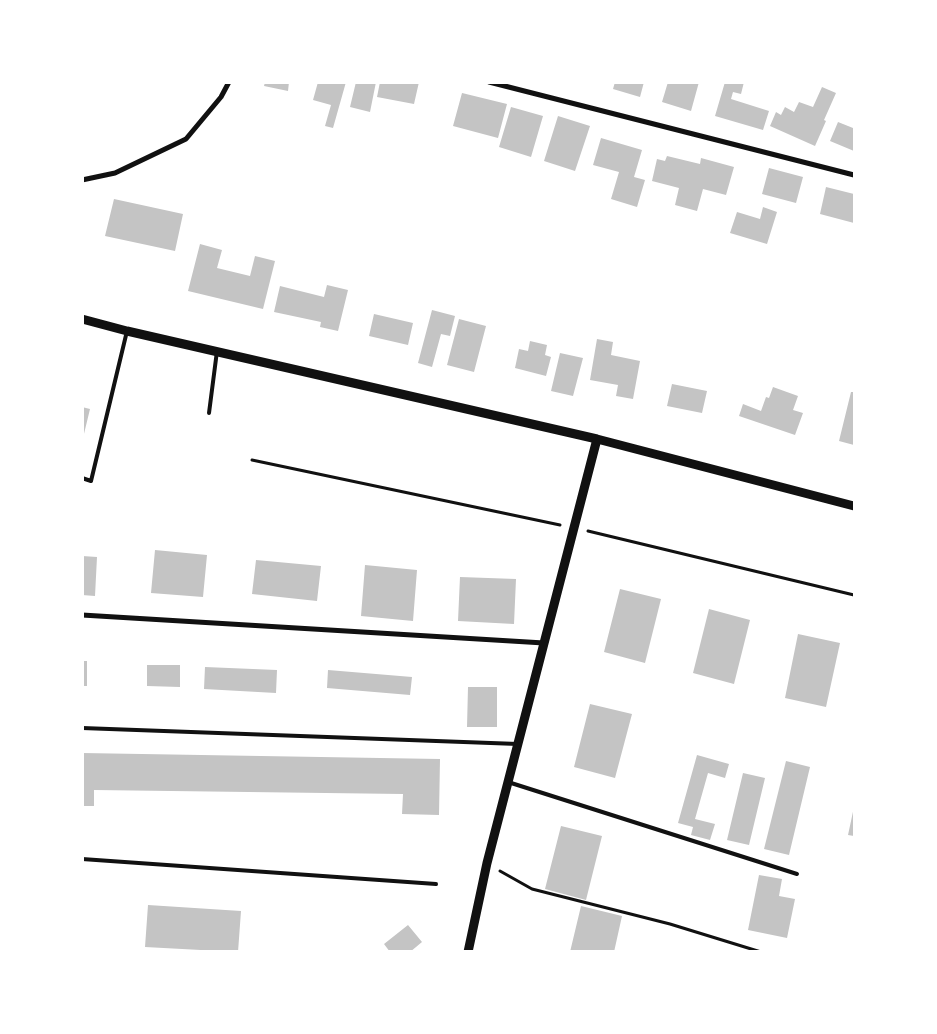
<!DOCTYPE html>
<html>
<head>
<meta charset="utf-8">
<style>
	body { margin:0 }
	#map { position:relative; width:937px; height:1034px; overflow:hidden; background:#fff; font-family:Ubuntu,sans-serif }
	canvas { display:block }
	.frame { position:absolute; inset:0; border:84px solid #fff; pointer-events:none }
</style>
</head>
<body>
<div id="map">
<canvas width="937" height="1034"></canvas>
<div class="frame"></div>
</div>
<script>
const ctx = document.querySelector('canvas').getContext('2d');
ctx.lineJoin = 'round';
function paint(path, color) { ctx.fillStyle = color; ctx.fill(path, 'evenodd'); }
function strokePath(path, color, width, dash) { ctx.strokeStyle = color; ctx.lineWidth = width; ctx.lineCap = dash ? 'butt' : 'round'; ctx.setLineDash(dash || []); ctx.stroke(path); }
const building = new Path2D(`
	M265,82H289L288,91L264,86Z
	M318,82H346L333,128L325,126L331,105L313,100Z
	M356,82H376L370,112L350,107Z
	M380,82H419L414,104L377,97Z
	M615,82H644L640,97L613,89Z
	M668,82H699L691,111L662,102Z
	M725,82H744L741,94L733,92L731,99L769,111L763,130L715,116Z
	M822,87L836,93L824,120L826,121L815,146L770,126L776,112L781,115L785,107L794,112L799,102L813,107Z
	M462,93L507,104L498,138L453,126Z
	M511,107L543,116L531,157L499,147Z
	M558,116L590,126L575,171L544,161Z
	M838,122L853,128L854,124V151L830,141Z
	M601,138L642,150L634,177L645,180L637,207L611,199L619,172L593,165Z
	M667,156L700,164L701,158L734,167L726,195L703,189L697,211L675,205L679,188L652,181L657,159L665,161Z
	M769,168L803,177L796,203L762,194Z
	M826,187L854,194V223L820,214Z
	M114,199L183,214L175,251L105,236Z
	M763,207L777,212L767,244L730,233L737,212L760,219Z
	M200,244L222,250L217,268L250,276L255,256L275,261L263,309L188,291Z
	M327,285L348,290L338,331L320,327L321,322L274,312L280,286L324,297Z
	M432,310L455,316L450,336L441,334L432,367L418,363Z
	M374,314L413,323L408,345L369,336Z
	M459,319L486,326L474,372L447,365Z
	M597,339L613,342L611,355L640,361L633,399L616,396L618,385L590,380Z
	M530,341L547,345L545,355L551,357L546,376L515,368L519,349L528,351Z
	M560,353L583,358L573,396L551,391Z
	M672,384L707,391L702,413L667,406Z
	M773,387L798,396L793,410L803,413L795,435L739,416L743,404L761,411L766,397L769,398Z
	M851,392H854V445L839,441Z
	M82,407L90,409L83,438H82Z
	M155,550L207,555L203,597L151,593Z
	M82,556L97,557L95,596L82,595Z
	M256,560L321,566L317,601L252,594Z
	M365,565L417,570L413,621L361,616Z
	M460,577L516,579L514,624L458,621Z
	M620,589L661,599L645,663L604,652Z
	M709,609L750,620L734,684L693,673Z
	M798,634L840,643L826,707L785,698Z
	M82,661H87V686H82Z
	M147,665H180V687L147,686Z
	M205,667L277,670L276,693L204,689Z
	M328,670L412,677L410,695L327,688Z
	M468,687H497V727H467Z
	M590,704L632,714L615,778L574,767Z
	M82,753L440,759L439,815L402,814L403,794L94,790V806H82Z
	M697,755L729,764L725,778L708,773L695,819L715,824L710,840L691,835L693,827L678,823Z
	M786,761L810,767L789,855L764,849Z
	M743,773L765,778L749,845L727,840Z
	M854,807V836L848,835Z
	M561,826L602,836L586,900L545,889Z
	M759,875L782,879L779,896L795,899L787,938L748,930Z
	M148,905L241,911L238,952L145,947Z
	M581,906L622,916L614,952H570Z
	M408,925L422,942L410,952H390L384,944Z`);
const path = new Path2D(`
	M252,460L560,525
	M588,531L854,595
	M500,871L532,889L670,924L761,952`);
const service = new Path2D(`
	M209,413L217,351
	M82,478L91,481L127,331
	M82,728L518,744
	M508,782L797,874
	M82,859L436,884`);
const minor = new Path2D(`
	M489,82L854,175
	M82,180L115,173L186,139L221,97L229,82
	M82,615L544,643`);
const tertiary = new Path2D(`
	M82,319L127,331L597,439L854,506
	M468,952L487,863L597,439`);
paint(building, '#c4c4c4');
strokePath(path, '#111', 3);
strokePath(service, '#111', 4);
strokePath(minor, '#111', 5);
strokePath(tertiary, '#111', 9);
</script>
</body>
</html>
